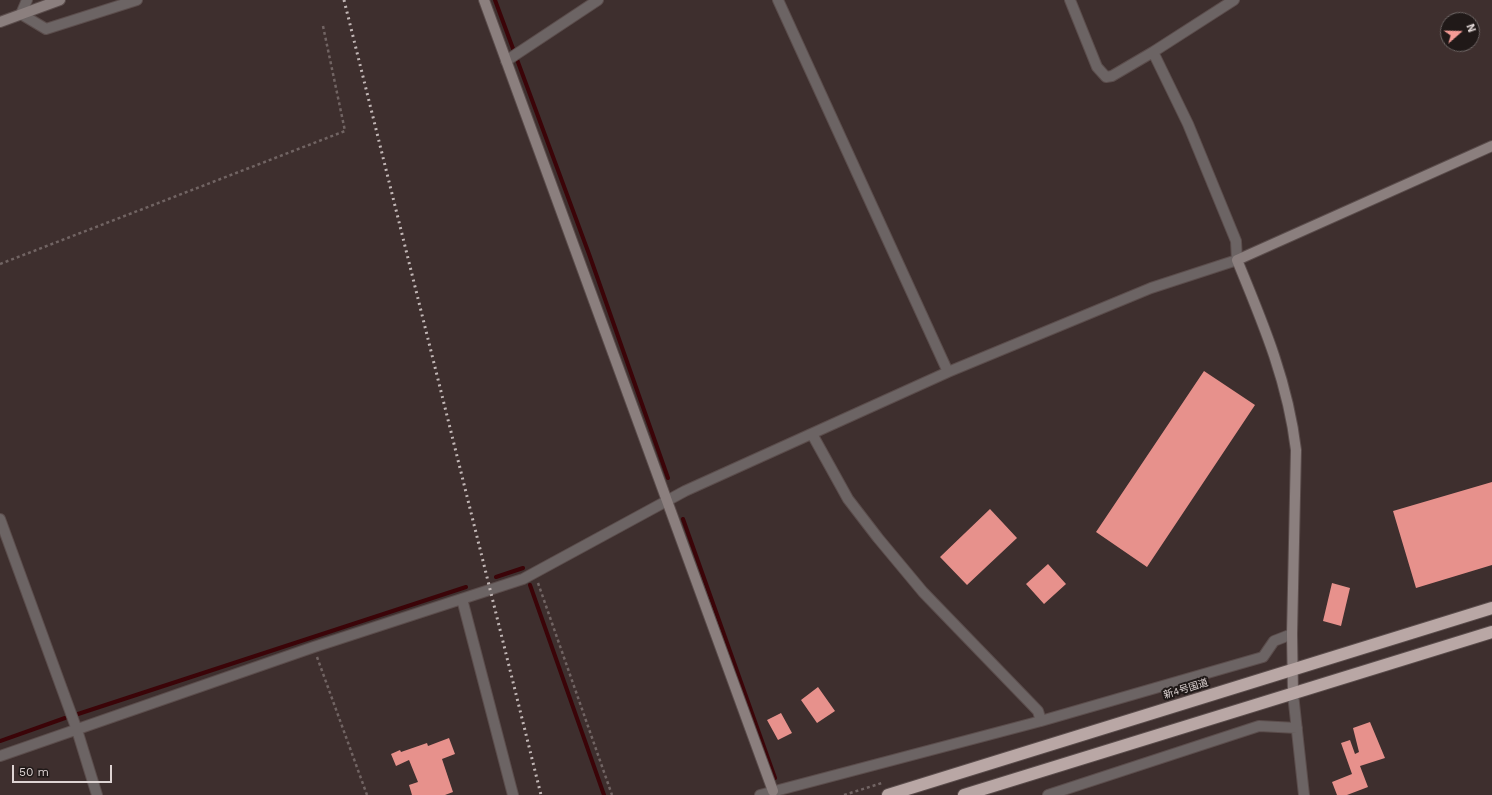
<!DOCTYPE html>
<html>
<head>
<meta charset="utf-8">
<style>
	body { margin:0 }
	#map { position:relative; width:1492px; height:795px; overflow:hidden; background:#3e2f2e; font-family:"Work Sans",sans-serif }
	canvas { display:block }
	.north { position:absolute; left:1440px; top:12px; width:40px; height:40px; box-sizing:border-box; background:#201918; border:1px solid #6c6463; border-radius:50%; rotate:70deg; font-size:11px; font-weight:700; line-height:16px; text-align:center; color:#ded4d3 }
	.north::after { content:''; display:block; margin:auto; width:14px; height:18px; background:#f59c96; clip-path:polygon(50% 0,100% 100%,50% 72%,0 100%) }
	.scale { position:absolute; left:12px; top:765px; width:100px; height:18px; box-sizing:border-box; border:2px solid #ded4d3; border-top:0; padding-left:5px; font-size:12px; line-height:14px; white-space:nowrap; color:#ded4d3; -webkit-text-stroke:3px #201918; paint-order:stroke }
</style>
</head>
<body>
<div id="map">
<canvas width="1492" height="795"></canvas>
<div class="north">N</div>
<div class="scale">50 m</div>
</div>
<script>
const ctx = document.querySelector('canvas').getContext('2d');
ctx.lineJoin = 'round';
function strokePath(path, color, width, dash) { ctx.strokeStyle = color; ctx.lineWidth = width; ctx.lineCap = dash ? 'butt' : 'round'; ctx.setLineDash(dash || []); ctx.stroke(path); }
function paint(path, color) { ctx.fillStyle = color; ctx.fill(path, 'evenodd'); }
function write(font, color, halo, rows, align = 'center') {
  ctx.font = font + ' "Work Sans","Noto Sans JP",sans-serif'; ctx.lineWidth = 4; ctx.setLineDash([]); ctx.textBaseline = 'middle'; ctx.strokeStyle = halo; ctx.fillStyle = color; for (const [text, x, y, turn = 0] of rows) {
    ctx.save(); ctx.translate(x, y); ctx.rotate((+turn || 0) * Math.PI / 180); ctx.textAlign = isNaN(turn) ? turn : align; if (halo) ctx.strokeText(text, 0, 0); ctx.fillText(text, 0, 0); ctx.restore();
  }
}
const stream = new Path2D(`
	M495,0L589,254L668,478
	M683,519L775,778
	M496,577L523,568
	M530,585L604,795
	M78,714L466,587
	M0,741L65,718`);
const building = new Path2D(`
	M1204,371L1255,405L1147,567L1096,532Z
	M1492,482V565L1416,588L1393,511Z
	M990,509L1017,538L967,585L940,557Z
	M1048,564L1066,584L1044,604L1026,584Z
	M1332,583L1350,588L1341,626L1323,621Z
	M818,687L835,711L817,723L801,700Z
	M781,713L792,733L778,740L767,720Z
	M1370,722L1385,758L1360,766L1368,787L1347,795H1337L1332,782L1352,774L1341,743L1350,740L1355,754L1359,752L1353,728Z
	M449,738L455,754L442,759L453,792L445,795H412L409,785L418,782L409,760L396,766L391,754L400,750L401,752L427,743L428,746Z`);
const path = new Path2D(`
	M0,264L345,131L323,26
	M538,583L612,795
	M317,657L367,795
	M844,795L882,783`);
const street = new Path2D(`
	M27,0L21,14L46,29L137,0
	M778,0L948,372
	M1070,0L1097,67L1106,77L1112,76L1153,52L1234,0
	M506,61L598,0
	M812,434L848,499L878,538L923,592L1038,711L1041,721
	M0,519L77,730L97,795
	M462,599L513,795
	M1293,694L1304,795
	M0,756L314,647L523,579L685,491L948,372L1151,288L1237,260L1236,241L1188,124L1153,52
	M760,795L1041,721L1263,657L1274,641L1292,634
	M1048,795L1259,726L1297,728`);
const secondary = new Path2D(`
	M484,0L773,791
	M0,22L60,0
	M1293,694L1292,634L1296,450C1288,382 1263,323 1237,260L1492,146`);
const highway = new Path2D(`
	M888,795L1492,608
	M964,795L1492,632`);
const rail = new Path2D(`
	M344,0L541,795`);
const streetNames = [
	["新4号国道",1186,689,-17]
];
strokePath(stream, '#3b0408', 4);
paint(building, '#e7918c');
strokePath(street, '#5b4d4c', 12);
strokePath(secondary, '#5b4d4c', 12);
strokePath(highway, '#5b4d4c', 14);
strokePath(path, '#716463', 2.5, [3, 3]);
strokePath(street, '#6c6464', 10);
strokePath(secondary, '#8b7f7e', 10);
strokePath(highway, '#b9a7a5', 12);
strokePath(rail, '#c2b7b6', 3, [2, 4]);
write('10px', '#ded4d3', '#201918', streetNames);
</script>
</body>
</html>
